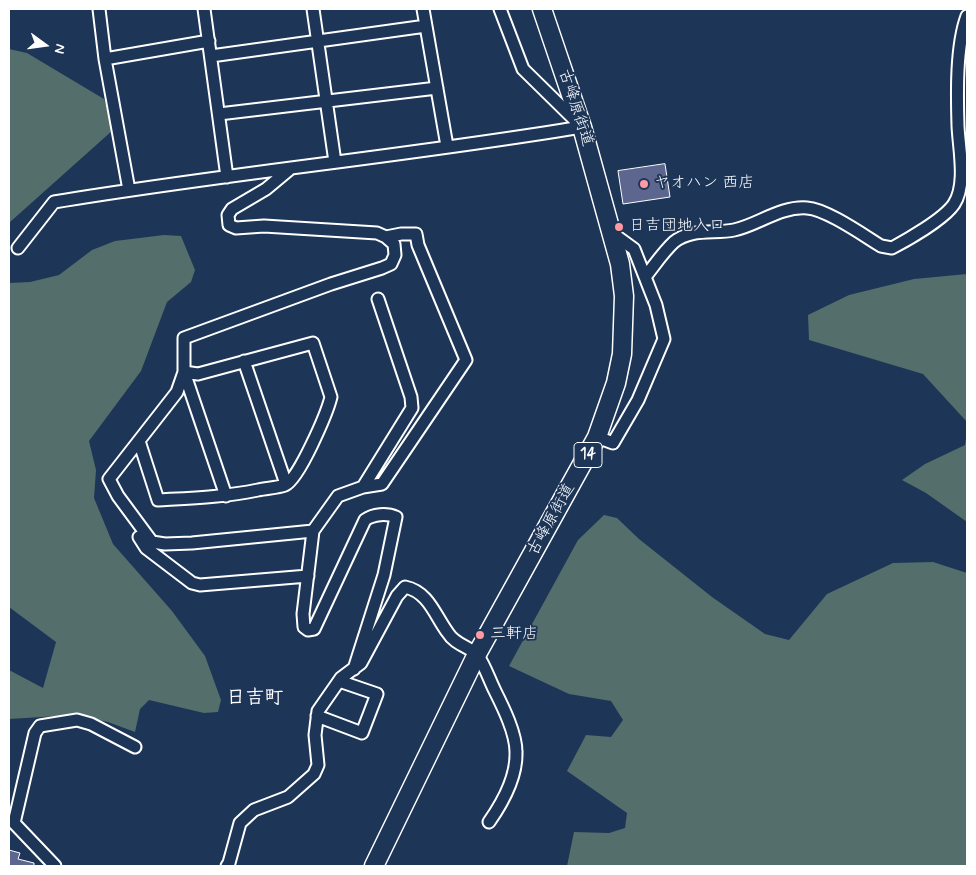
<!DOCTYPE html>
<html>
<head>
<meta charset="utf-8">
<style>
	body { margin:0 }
	#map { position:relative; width:976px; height:875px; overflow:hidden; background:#1d3557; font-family:Mynerve,sans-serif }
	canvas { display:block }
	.frame { position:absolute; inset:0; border:10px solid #fff; pointer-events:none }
	.north { position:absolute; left:20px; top:20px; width:50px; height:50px; -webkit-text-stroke:4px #1d3557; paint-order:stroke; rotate:104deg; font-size:14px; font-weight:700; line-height:20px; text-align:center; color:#fff }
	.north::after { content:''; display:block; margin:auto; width:18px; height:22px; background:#fff; clip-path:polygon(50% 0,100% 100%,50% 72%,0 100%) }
</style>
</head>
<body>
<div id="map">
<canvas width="976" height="875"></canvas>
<div class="frame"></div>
<div class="north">N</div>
</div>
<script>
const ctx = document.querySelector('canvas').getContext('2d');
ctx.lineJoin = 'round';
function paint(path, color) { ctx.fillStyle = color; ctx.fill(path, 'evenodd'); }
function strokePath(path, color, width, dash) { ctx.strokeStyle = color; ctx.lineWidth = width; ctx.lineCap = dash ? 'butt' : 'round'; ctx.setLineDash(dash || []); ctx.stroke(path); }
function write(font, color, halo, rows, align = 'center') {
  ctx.font = font + ' Mynerve,"Klee One",sans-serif'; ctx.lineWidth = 4; ctx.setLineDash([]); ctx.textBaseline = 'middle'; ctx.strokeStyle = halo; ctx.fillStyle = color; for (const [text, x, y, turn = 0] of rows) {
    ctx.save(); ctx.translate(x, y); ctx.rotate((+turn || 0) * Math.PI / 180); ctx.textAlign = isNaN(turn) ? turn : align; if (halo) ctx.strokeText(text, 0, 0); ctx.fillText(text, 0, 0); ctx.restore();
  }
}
const green = new Path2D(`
	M9,49L27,53L104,99L113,130L9,223Z
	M164,235L181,236L195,270L191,282L167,302L141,371L89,441L96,470L94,498L113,544L172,611L205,656L221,700L218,712L204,713L149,700L140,709L135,732L108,722L74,715L9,719V670L43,688L56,642L9,607V283L30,282L59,275L92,250L115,241Z
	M967,274V422L923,374L809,340L808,315L849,295L914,279Z
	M967,432V522L926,493L902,480L925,464L965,445Z
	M604,515L617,518L639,539L712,597L765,634L789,640L827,594L893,563L933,562L967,573V866H567L574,832L609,833L625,828L627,813L567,771L586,735L611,737L623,720L611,701L569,694L509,666L578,540Z`);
const building = new Path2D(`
	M665,164L670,197L623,204L618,171Z
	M9,850L20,853L18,859L34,863V866H9Z`);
const minor = new Path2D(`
	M99,9L105,59L129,190
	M204,9L227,177
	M313,9L335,162
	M423,9L447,146
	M500,9L523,69L579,124
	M211,56L426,26
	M105,59L209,41
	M219,114L437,88
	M18,248L54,202C229,173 407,156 582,127
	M645,277C654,266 663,252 674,242C691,228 714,234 734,230C758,225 780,206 807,208C826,209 863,235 881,246L892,248C907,240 944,219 954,204C967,184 959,149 958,126C957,93 956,46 967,16
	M244,361L286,484
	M184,372L177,392L109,479L118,496L152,542L165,544L192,543L313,531
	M597,437L613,443L638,400L664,339L656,305L634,249L612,233
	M139,441L158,500C193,498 224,497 258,490C266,488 277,488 285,485C299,479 327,413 331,397L313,343L198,374L184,372
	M363,487L412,408L411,397L378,299
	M226,496L184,372V338L331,284L382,268L391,264L395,255L394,244L386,237L377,233L264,226L236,228L229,225L228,215L232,209L266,189L290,169
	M139,537L146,548L192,583L200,585L308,576
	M354,669L384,575L396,517C387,513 373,514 365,520L314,629L308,630L304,627L303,614L313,531L338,496L363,487L382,484L466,360L418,245L416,234H401L386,237
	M317,716L362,733L377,694L339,681
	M55,866L14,823L35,733L40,726L77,720L91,724L135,747
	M227,866L229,863L240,823L254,810L288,797L314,774L318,765L315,735L318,711L341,678L361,663L397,596L405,587C429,592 435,616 448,633C455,645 471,647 478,656C485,666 489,679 495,691C503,707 516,733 516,752C517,777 503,802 489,822`);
const primary = new Path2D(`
	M374,866L477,654L597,437L616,383L622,354L624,296L620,264L582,127L542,9`);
const markers = [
	[644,184,5,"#ff9aa2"],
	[619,227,5,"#ff9aa2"],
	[480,635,5,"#ff9aa2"]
];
const shields = [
	[588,455,28]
];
const shieldNames = [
	["14",588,455]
];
const streetNames = [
	["古峰原街道",575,108,72],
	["古峰原街道",552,520,-61]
];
const poiNames = [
	["ヤオハン 西店",654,184],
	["日吉団地入口",629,227],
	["三軒店",490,635]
];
const quarterNames = [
	["日吉町",255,699]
];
paint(green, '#546e6b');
paint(building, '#5c668e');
strokePath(building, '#fff', 1);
strokePath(minor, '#fff', 15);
strokePath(primary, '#fff', 21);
strokePath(minor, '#1d3557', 11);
strokePath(primary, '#1d3557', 18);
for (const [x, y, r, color] of markers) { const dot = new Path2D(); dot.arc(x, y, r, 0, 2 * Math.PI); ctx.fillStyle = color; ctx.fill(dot); strokePath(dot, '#1d3557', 2); }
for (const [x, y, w] of shields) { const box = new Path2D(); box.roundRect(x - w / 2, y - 12.5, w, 25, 4); ctx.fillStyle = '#1d3557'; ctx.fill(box); strokePath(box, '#fff', 1); }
write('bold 15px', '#fff', null, shieldNames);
write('16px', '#fff', '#1d3557', streetNames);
write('16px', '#fff', '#1d3557', poiNames, 'left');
write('bold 19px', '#fff', '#1d3557', quarterNames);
</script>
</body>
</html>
